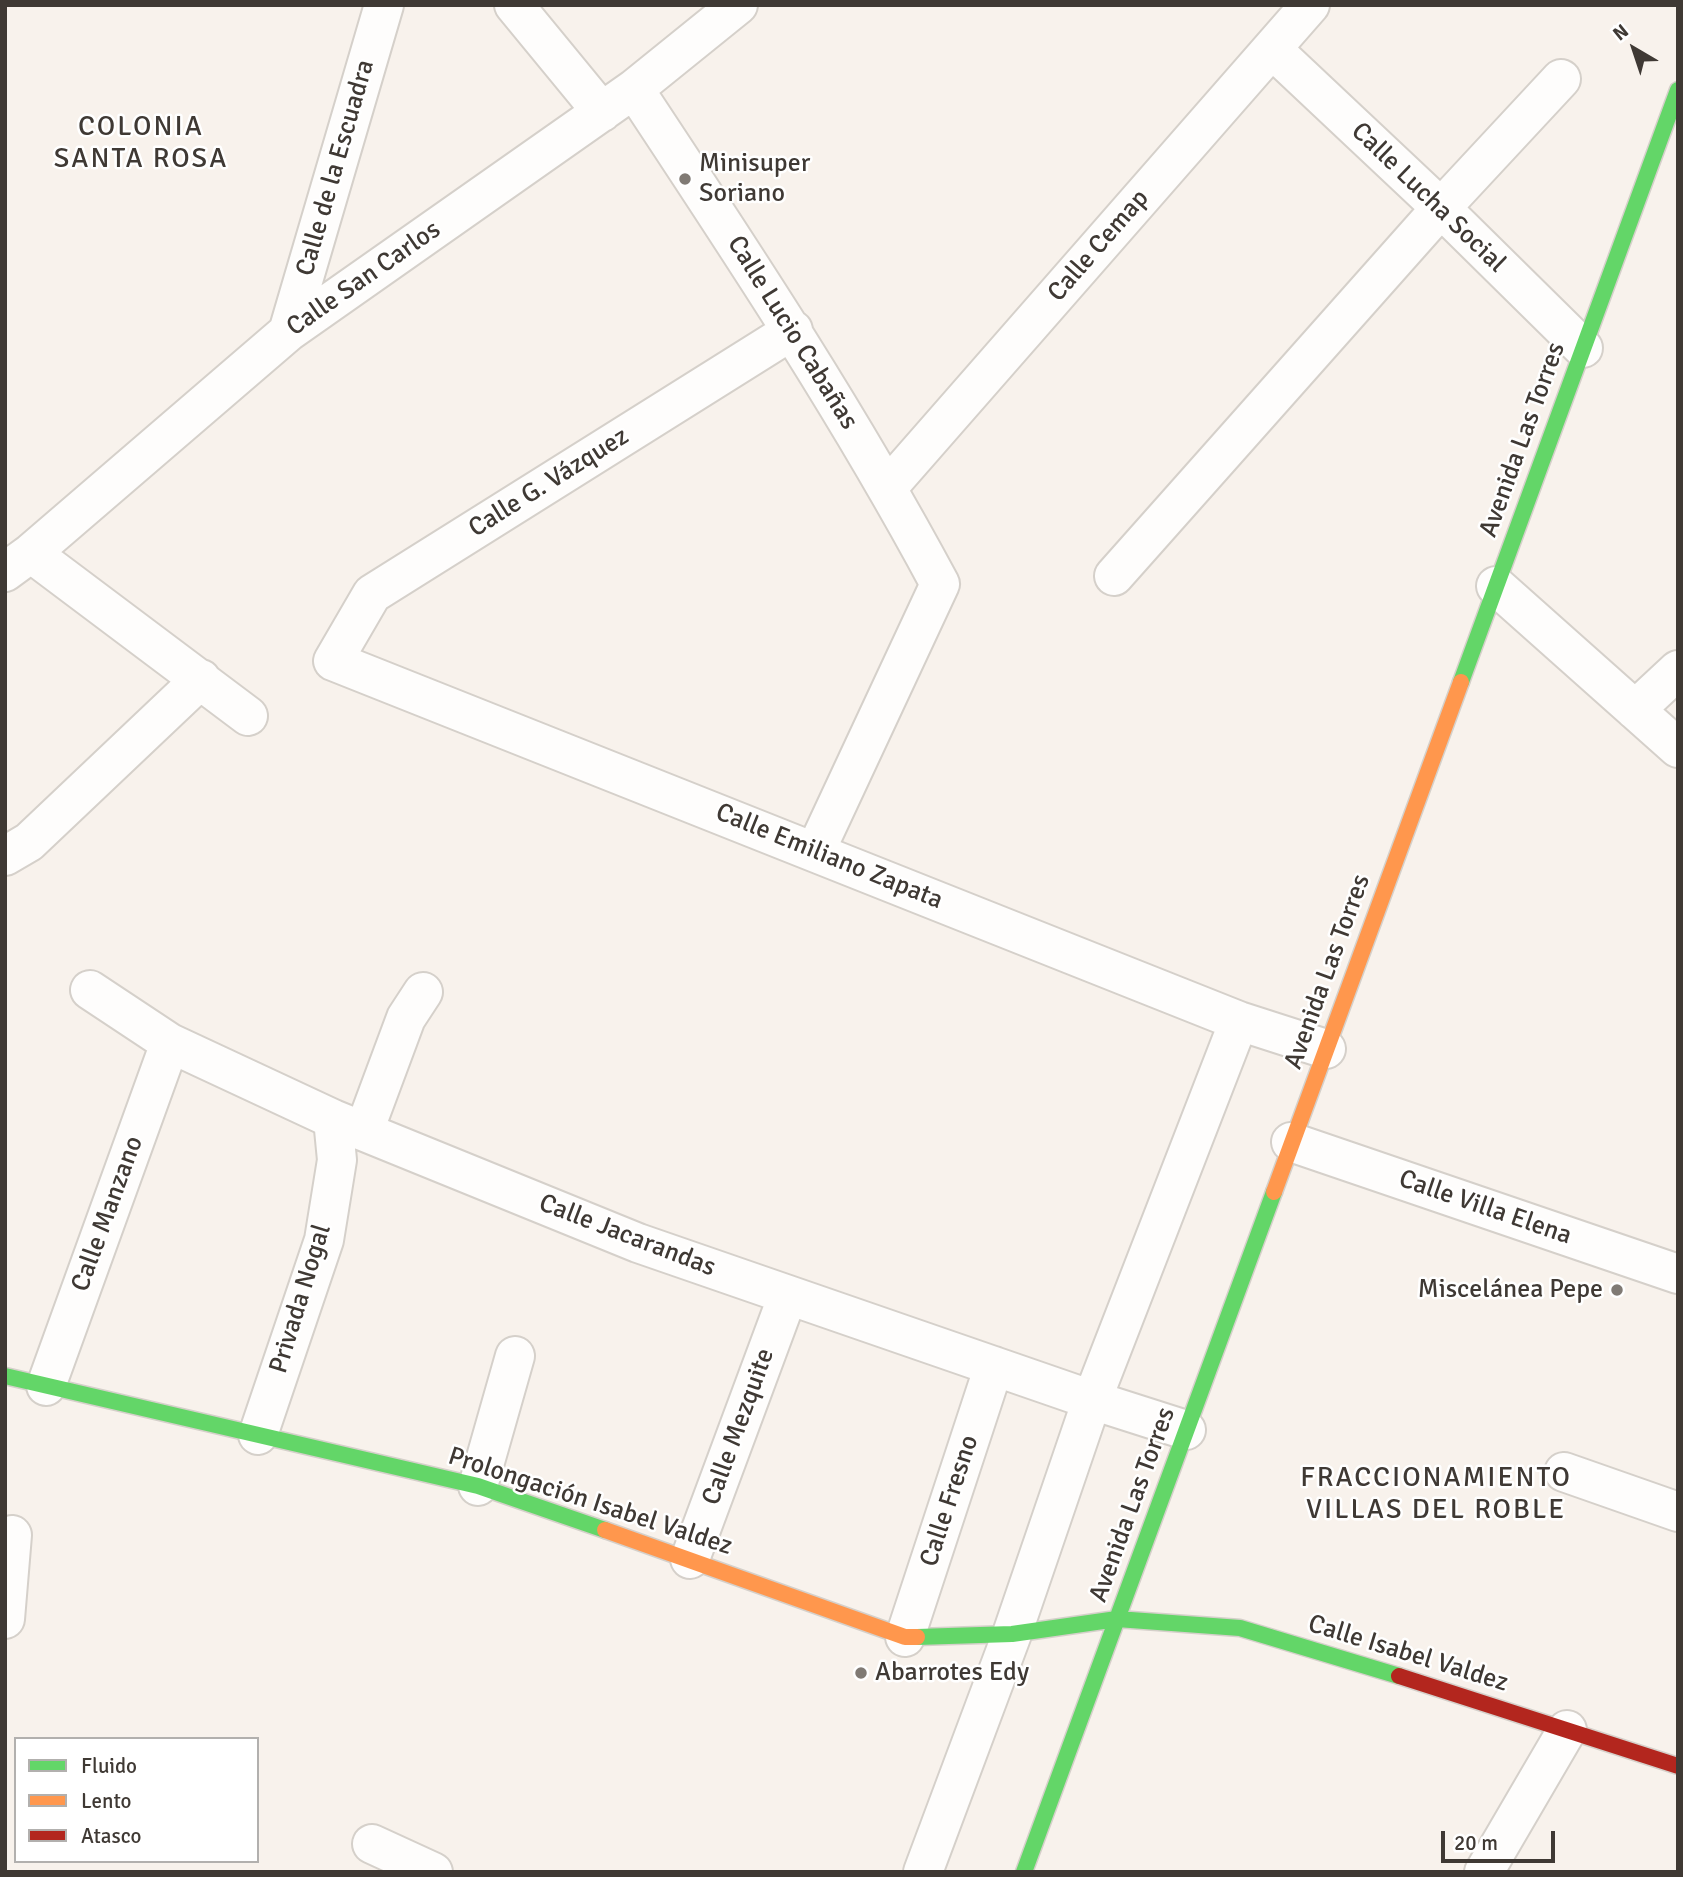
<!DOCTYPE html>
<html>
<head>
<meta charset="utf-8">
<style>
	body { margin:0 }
	#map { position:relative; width:1683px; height:1877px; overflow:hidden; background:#f8f2ec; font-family:Signika,sans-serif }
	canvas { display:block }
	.frame { position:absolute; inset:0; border:7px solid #3f3934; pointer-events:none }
	.legend { position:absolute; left:14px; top:1737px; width:245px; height:126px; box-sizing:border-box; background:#fff; border:2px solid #b2b0ae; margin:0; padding:9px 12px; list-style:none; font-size:21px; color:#3f3934 }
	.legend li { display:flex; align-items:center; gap:14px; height:35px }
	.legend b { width:35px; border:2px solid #b2b0ae }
	.north { position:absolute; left:1599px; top:14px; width:70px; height:70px; -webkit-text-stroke:5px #fff; paint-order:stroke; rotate:321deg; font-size:19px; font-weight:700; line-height:28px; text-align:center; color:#3f3934 }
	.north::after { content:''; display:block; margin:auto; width:24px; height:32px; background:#3f3934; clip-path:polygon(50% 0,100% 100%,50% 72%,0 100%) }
	.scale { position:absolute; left:1441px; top:1831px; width:114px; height:32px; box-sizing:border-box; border:4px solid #3f3934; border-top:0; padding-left:9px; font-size:21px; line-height:24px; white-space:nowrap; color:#3f3934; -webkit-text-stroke:5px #fff; paint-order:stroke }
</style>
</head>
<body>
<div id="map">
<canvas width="1683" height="1877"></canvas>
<div class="frame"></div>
<ul class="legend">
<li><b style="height:9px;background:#63d668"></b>Fluido</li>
<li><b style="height:9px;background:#ff974d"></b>Lento</li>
<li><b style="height:9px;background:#b3261e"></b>Atasco</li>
</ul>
<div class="north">N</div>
<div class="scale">20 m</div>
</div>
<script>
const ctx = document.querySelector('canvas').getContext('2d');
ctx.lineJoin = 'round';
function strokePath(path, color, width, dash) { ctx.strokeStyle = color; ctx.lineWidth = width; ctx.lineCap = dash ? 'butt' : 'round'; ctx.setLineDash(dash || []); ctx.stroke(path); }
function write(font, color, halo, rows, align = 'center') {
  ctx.font = font + ' Signika,sans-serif'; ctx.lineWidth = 5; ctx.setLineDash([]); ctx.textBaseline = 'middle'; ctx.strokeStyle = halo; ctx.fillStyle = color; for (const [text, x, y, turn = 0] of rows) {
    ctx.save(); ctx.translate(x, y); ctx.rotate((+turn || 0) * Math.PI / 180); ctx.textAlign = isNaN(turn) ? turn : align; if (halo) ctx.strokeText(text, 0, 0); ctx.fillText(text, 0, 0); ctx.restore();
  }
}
const street = new Path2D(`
	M514,5L602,112
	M1272,49L1441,208L1583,348
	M634,89C741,251 848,412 940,584L815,852
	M793,330L372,594L333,661L1239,1021L1326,1049
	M288,332L384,5
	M888,487L1310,5
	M31,553L248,716
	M5,572L31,553L288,332L634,89L738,5
	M1114,576L1441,208L1561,79
	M1496,586L1678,748
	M1635,710L1678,670
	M5,856L29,842L201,679
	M90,990L170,1043L333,1119L638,1243L1092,1400L1186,1430
	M364,1131L406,1018L423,992
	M1291,1142L1678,1274
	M46,1386L170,1043
	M258,1435L324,1240L337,1160L333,1119
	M1564,1472L1678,1512
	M478,1486L515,1356
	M690,1559L788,1295
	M5,1619L12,1535
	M905,1637L994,1366
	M372,1844L433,1872
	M923,1872L1012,1634L1092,1400L1239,1021
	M1484,1872L1567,1730`);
const fast = new Path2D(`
	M1461,682L1678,90
	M5,1376L478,1486L605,1530
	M917,1637L1012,1634L1117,1619L1240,1628L1399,1676
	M1024,1872L1274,1192`);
const slow = new Path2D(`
	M1274,1192L1461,682
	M605,1530L905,1637H917`);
const jam = new Path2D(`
	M1399,1676L1678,1766`);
const markers = [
	[685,179,7,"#807a74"],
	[1617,1290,7,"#807a74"],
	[861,1673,7,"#807a74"]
];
const poiNames = [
	["Minisuper",699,164],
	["Soriano",699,194],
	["Miscelánea Pepe",1603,1290,"right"],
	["Abarrotes Edy",875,1673]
];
const streetNames = [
	["Calle de la Escuadra",336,168,-74],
	["Calle Lucha Social",1428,198,44],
	["Calle Cemap",1099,246,-49],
	["Calle San Carlos",364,279,-35],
	["Calle Lucio Cabañas",792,333,58],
	["Avenida Las Torres",1523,440,-70],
	["Calle G. Vázquez",549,483,-32],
	["Calle Emiliano Zapata",829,857,22],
	["Avenida Las Torres",1328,972,-70],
	["Calle Villa Elena",1485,1208,19],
	["Calle Manzano",108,1214,-70],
	["Calle Jacarandas",627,1236,21],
	["Privada Nogal",301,1299,-73],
	["Calle Mezquite",739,1427,-70],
	["Calle Fresno",950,1501,-72],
	["Prolongación Isabel Valdez",590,1502,18],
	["Avenida Las Torres",1133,1505,-70],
	["Calle Isabel Valdez",1408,1654,17]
];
const neighbourhoodNames = [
	["COLONIA",141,128],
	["SANTA ROSA",141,160],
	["FRACCIONAMIENTO",1436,1479],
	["VILLAS DEL ROBLE",1436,1511]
];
strokePath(street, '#d5d0ca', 42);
strokePath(fast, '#d5d0ca', 19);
strokePath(slow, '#d5d0ca', 19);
strokePath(jam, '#d5d0ca', 19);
strokePath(street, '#fefdfc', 38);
strokePath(fast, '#63d668', 16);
strokePath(slow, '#ff974d', 16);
strokePath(jam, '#b3261e', 16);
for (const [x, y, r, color] of markers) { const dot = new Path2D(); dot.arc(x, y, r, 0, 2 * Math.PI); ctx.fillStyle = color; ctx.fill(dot); strokePath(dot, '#fff', 2.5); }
write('26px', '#3f3934', '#fff', poiNames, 'left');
write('26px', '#3f3934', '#fff', streetNames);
ctx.letterSpacing = '2px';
write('28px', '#3f3934', '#fff', neighbourhoodNames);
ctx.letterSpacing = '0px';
</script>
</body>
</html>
